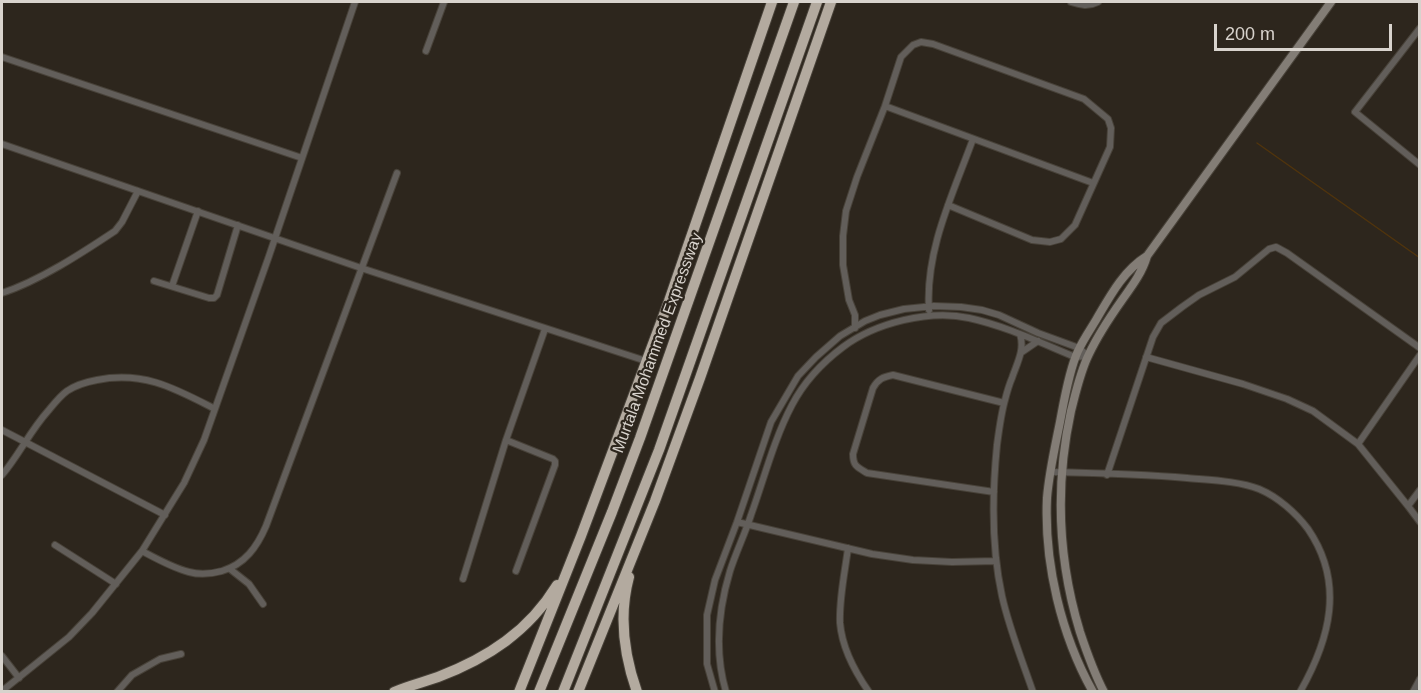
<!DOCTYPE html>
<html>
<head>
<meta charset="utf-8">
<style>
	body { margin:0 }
	#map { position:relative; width:1421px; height:693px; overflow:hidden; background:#2d261d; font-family:Helvetica,sans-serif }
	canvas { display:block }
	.frame { position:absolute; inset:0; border:3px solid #d8d3cd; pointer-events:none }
	.scale { position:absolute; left:1214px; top:24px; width:178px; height:27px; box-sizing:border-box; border:3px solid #d8d3cd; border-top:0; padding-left:8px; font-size:18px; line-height:21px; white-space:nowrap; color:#d8d3cd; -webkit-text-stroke:4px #2d261d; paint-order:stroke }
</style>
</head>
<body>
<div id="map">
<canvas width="1421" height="693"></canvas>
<div class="frame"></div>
<div class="scale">200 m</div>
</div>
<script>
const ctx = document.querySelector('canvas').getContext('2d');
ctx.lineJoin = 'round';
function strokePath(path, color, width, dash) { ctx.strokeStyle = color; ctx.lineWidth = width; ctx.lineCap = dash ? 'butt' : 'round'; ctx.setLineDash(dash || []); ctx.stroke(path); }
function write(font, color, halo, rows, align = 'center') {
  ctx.font = font + ' Helvetica,sans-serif'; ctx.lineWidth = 4.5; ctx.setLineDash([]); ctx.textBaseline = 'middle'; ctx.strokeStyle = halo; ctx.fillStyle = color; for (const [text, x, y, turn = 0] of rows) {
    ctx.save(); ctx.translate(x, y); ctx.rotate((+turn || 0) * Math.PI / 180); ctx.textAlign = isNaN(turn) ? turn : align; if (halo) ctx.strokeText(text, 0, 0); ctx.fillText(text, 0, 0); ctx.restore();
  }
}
const stream = new Path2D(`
	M1257,143L1420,258`);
const street = new Path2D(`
	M1071,2C1081,5 1088,7 1098,2
	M1420,28L1355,112L1420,165
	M426,51L444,2
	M2,57L302,158
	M885,106L1093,183
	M2,144L361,268L646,361
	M154,281L209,298H214L217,295L238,225
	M172,286L198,211
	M2,293C39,281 82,253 115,231L122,222L138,191
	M929,310C925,250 953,194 973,139
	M855,328V315L849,300L843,265V236L846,211L857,177L885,106L901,57L913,45L921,42L933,44L1084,99L1108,119L1111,128L1110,147L1075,225L1061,239L1050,242L1032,240L948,205
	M1020,334C1025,350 1017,363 1012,378C1009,385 1007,392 1005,400C1001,414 999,430 997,445C992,495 991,546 1002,596C1009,628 1022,660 1033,692
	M1022,352L1038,341
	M1146,357L1243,384L1287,399L1313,411L1358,444L1408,506L1420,522
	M2,430L165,515
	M506,440L553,459L555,461V465L516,571
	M1358,444L1420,355
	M1050,472C1096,473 1142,474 1187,478C1209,480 1239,481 1259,489C1278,497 1296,513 1308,529C1345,583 1330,639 1300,692
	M2,475C19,455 30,431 48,411C53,405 60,396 67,391C76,385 86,382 97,380C144,371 174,388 215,409
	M1107,475L1153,337L1161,323L1182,307L1199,295L1235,277L1269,249L1276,247L1287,253L1420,348
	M994,492L867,473C857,467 853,466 853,454L873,388C878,379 883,377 893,375L1004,403
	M1408,506L1420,490
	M737,522L872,554L913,560L952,562L996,561
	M55,545L116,584
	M848,548C845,572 839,598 840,623C842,647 855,672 869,692
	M142,551C157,559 173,568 189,572C200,575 211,574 222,571C245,564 257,547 266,526L397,173
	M230,569L249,584L263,604
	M463,579L506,440L545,329
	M2,656L19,678
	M2,691L69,637L92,613L142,551L184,483L204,440L269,256L355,2
	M117,692L132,675L160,659L181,654
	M715,692L707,664V615L715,580L737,522L771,422L798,376L816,357L840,336L865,321L880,315L904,309L934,306L961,307L982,310L999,315L1038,333L1079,348L1088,356
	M726,692C714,651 718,611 730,571C736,552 745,534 751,515C764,479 774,439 792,405C804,382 823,362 843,347C875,323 930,309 969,318C1006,326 1041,343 1075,357L1088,356
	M1413,692L1420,679`);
const secondary = new Path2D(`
	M1093,692C1061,635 1044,563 1047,498C1049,473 1055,447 1060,422C1064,401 1069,370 1078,351C1083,340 1090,330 1096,320C1110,296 1123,271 1147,256
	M1104,692C1094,673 1087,653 1080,632C1058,560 1055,485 1071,411C1076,392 1080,372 1089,354C1098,335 1110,317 1122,300C1132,286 1142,273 1147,256L1331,2`);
const highway = new Path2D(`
	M629,577C619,614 624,655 637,692
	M394,692C408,686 424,682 438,677C488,658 529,631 557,585
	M519,692L581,536L669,301L772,2
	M539,692L612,512L640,438L794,2
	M563,692L659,450L817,2
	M578,692L655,501L700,378L831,2`);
const streetNames = [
	["Murtala Mohammed Expressway",658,343,-70]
];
strokePath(stream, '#50340d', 1.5);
strokePath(street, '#484239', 8);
strokePath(secondary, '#484239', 10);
strokePath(highway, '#484239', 12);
strokePath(street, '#625e5a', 6);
strokePath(secondary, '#837d76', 8);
strokePath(highway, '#b3aa9f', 10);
write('16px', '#d8d3cd', '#2d261d', streetNames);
</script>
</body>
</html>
